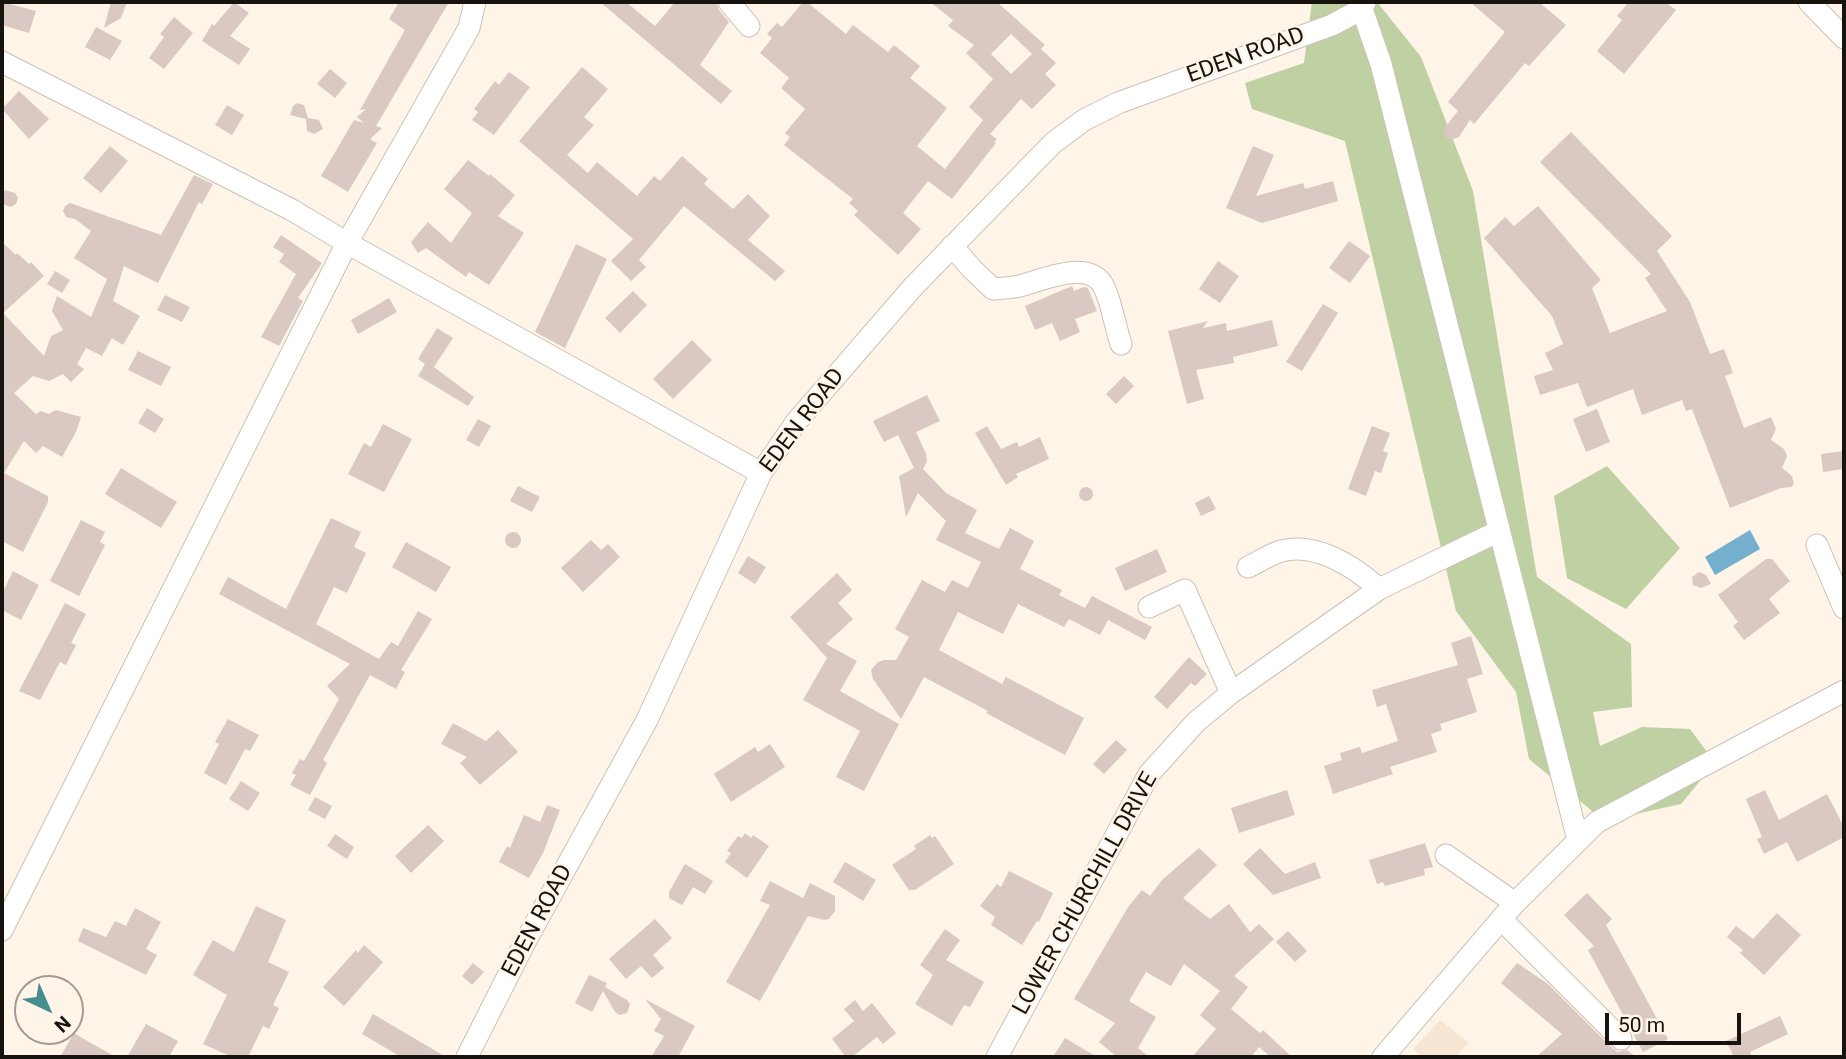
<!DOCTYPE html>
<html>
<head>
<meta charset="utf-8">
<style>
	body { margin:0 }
	#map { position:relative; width:1846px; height:1059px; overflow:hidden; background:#fef4e7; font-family:Roboto,sans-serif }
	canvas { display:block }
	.frame { position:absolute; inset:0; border:4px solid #17140f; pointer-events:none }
	.north { position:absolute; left:14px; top:975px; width:70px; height:70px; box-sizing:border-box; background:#fef4e7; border:2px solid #a29a91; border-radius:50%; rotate:136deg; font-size:19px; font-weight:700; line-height:28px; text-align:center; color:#17140f }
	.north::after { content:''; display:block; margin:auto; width:24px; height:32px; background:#458d8e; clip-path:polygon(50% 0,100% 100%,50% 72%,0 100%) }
	.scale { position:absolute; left:1605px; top:1013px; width:136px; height:32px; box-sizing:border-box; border:4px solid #17140f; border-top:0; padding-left:9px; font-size:21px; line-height:24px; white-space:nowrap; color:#17140f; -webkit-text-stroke:5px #fef4e7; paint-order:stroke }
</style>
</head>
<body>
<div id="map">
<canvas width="1846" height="1059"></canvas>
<div class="frame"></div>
<div class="north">N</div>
<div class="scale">50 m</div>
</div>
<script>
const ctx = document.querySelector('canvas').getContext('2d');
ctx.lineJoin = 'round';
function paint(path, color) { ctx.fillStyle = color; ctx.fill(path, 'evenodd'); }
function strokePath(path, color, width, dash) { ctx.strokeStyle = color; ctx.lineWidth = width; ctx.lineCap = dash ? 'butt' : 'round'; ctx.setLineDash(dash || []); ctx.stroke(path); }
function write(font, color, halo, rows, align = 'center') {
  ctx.font = font + ' Roboto,sans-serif'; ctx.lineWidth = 5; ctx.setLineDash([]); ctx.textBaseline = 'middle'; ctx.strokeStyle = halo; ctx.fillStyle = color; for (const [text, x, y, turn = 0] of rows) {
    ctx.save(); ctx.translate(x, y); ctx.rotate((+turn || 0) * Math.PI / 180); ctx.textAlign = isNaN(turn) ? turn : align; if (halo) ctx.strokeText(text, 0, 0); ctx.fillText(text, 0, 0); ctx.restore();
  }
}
const built = new Path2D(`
	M1440,1020L1469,1043L1455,1057H1422L1413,1049Z`);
const green = new Path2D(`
	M1312,2H1377L1421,57L1473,191L1537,577L1631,644L1632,707L1593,712L1600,746L1642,727L1690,729L1715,763L1681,804L1604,821L1529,759L1516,692L1456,611L1345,141L1252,109L1245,83L1304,63Z
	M1607,466L1680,548L1626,609L1567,578L1554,496Z`);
const water = new Path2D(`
	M1750,530L1760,549L1715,575L1705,557Z`);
const building = new Path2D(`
	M2,2L36,11L29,33L2,25Z
	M111,2H127L121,18L104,28Z
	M234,2L249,13L230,36L250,49L239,65L202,41L212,24L214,26Z
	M399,2H449L376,126L382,128L370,139L377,143L348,192L321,176L354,120L364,123L357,117L366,109L360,110L405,30L389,19Z
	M600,2H626L655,26L675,2H716L719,10L729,22L700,65L732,91L721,104Z
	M803,2H807L846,34L853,25L888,52L894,45L920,66L910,78L947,108L917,146L945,169L983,120L969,107L993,79L966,53L974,45L948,26L953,20L930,2H997L1045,45L1041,49L1056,63L1045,74L1056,85L1032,109L1021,99L990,134L997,139L994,142L996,143L952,199L928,181L903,213L921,229L898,255L854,215L858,211L849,203L853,199L784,145L790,137L785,133L805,109L781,88L789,78L760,53L772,38L767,34L777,23L782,27ZM1011,34L1032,54L1011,74L991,54Z
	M1470,2H1539L1566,25L1529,66L1525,63L1474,124L1470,120L1459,137L1451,140L1446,138L1443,130L1458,111L1448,102L1505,32Z
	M1629,2H1665L1676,10L1624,74L1597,51L1622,20L1617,16Z
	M174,17L193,33L164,69L149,58L164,37L160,34Z
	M96,27L122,41L110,60L85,47Z
	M582,67L608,89L584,117L594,125L567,155L588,173L597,162L637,196L654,176L660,181L682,156L708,179L704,184L733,209L748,194L770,216L748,240L785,271L775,281L684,206L639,260L646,267L631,281L611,261L633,239L519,141Z
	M330,69L347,83L335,98L317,84Z
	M509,72L530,87L494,135L472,120L478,112L474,109L495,81L499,85Z
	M19,91L49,119L29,139L2,109Z
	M297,103L304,105L308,118L319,120L323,129L314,134L307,131L306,119L290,115L293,106Z
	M227,105L244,115L232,135L215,125Z
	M1571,132L1672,236L1657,251L1690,302L1710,354L1724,349L1733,373L1725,376L1744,428L1771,417L1776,429L1771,440L1784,449L1787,456L1782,468L1792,476L1794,484L1791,487L1781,488L1730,508L1692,409L1686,411L1682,400L1642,415L1633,389L1587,407L1578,383L1540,395L1534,376L1553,370L1545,353L1563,344L1552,316L1484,238L1505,217L1514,226L1538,206L1601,280L1592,288L1610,333L1667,311L1645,278L1651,274L1540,162Z
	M110,146L128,161L101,193L83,178Z
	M1253,146L1274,155L1256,196L1303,183L1305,189L1333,181L1338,201L1262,223L1226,208Z
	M468,160L489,176L490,174L515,195L498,216L524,233L489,285L469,272L466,277L426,248L418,253L411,242L428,222L451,243L472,213L444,189Z
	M194,175L213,184L202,204L199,202L158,283L124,266L113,301L140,316L123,345L112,338L102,356L86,348L77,364L84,369L71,382L63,374L49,381L33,376L14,393L36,414L41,411L49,414L56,410L81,417L76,432L62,457L43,446L36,453L24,441L4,473L48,496V502L23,552L2,541V242L16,255L17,253L29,264L31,262L44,276L3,313L44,356L51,336L63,330L52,311L57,296L91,317L107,279L74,258L91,231L75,219L66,217L63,211L65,206L70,203L161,235Z
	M5,190L15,193L18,198L16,204L11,207L5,205L2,200Z
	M281,235L322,263L298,298L303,301L279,346L261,337L296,274L279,262L284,254L273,247Z
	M1349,241L1370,256L1350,283L1329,268Z
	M576,244L607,259L565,348L535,332Z
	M1218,261L1239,276L1220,303L1199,289Z
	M55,271L70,280L62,293L47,284Z
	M1072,286L1074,291L1084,287L1088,288L1097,311L1075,319L1080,332L1060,341L1052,323L1035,330L1025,306Z
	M633,291L647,305L620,333L605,318Z
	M165,295L190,307L182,322L157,310Z
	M389,298L397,312L358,334L351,320Z
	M1323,304L1338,313L1302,371L1286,362Z
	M1272,320L1278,346L1233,357L1234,363L1196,370L1204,399L1187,404L1168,331L1208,321L1203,328L1226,323L1227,331Z
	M437,328L453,338L434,367L474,397L468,406L418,376L425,364L418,359Z
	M692,340L712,360L673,399L653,379Z
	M138,351L171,367L161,386L128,370Z
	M1124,376L1134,386L1116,404L1106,394Z
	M927,395L940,421L916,432L926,454L927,461L923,469L946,493L977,510L965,533L999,549L1010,528L1034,541L1020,569L1062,590L1059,595L1085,608L1092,596L1152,627L1145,640L1108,620L1100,635L1069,619L1064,627L1018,604L1003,634L958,612L939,650L1002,684L1006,677L1084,718L1065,755L986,713L988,711L924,677L901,719L873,679L871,670L878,662L884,660H896L909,637L895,629L922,580L945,592L952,580L968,588L981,562L936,540L946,521L918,493L906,517L899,476L914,468L898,435L884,442L873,421Z
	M147,408L164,419L155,433L138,423Z
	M1597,409L1610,442L1586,452L1573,419Z
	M478,419L491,426L479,447L466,440Z
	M383,424L412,439L384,492L348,474L364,443L371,447Z
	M987,426L1001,449L1017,442L1019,447L1040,437L1049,459L1016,474L1018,477L1006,485L975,433Z
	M1372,426L1390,433L1383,451L1388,453L1381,473L1375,471L1366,496L1348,489Z
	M1844,451V469L1823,472L1821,454Z
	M121,468L177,502L161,528L105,494Z
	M518,486L540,497L532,512L510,501Z
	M1079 494a7 7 0 1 1 14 0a7 7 0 1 1-14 0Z
	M1209,496L1216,509L1201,516L1195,503Z
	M331,518L361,532L354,547L366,553L347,593L334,587L316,624L379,659L391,642L398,646L418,611L432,619L401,670L405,672L396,689L370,675L323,760L327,763L310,795L290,785L296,775L292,773L300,759L304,761L339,699L327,686L350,664L219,594L228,577L286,609Z
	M81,520L105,532L100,542L105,545L79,596L50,581Z
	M505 540a8 8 0 1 1 16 0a8 8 0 1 1-16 0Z
	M591,540L601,550L608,544L620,557L583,592L561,568Z
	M406,542L451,567L436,592L392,567Z
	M1157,549L1167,572L1125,591L1115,568Z
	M748,556L766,567L755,584L738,573Z
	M1766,559H1772L1790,581L1769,599L1780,613L1744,640L1733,626L1738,622L1718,595Z
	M13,571L39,585L21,620L2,610V594Z
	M1699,572L1706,575L1711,584L1701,588L1693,585L1692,577Z
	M837,573L852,590L838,603L853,619L826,644L857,661L840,691L899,724L864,791L836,777L860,731L803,700L827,658L790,617Z
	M65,603L86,614L71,643L76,645L66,665L60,662L40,700L19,691Z
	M1471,636L1483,674L1467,679L1477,712L1440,724L1442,730L1431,734L1437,752L1390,767L1393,774L1333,794L1324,766L1342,760L1340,753L1360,747L1362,753L1398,741L1386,704L1377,707L1372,690L1458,665L1451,643Z
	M1189,657L1207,674L1195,686L1191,683L1167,709L1154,697Z
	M228,719L259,735L250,751L245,749L226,785L204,773L219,744L215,742Z
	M453,723L486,741L498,730L518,752L480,785L460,763L467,757L441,744Z
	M1116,740L1127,750L1104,774L1093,764Z
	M770,744L785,767L731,802L714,774L755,747L758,752Z
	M241,781L260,793L248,811L229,799Z
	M1287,790L1295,815L1239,833L1231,808Z
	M1765,790L1779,820L1827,794L1844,827V837L1797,862L1787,842L1764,854L1757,839L1762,837L1746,799Z
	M315,797L332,806L325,819L308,810Z
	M547,805L560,810L543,853L529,878L499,862L507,846L510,848L524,815L540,822Z
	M428,825L444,841L411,873L395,856Z
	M745,833L751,838L753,835L769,846L747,878L725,862L731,853L727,851L738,836L742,838Z
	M335,834L354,847L347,859L327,846Z
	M930,835L932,838L935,836L954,864L915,890H909L892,865L916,849L914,846Z
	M1425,843L1433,867L1424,869L1425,875L1385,886L1383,882L1377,884L1369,860Z
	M1199,848L1217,865L1183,898L1210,919L1229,904L1250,932L1259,924L1274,939L1234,976L1248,987L1231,1009L1260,1033L1263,1030L1292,1057H1271L1259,1047L1251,1057H1192L1216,1029L1200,1015L1220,991L1184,964L1171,986L1146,972L1129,1001L1156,1017L1138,1048L1149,1057H1117L1099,1042L1115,1023L1074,999L1128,907L1142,890L1150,896L1162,880Z
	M1260,848L1285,874L1315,862L1321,878L1273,895L1243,864Z
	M845,862L876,880L863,901L833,882Z
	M685,864L713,881L705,894L693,887L682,905L669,898V892Z
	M1009,871L1053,893L1039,922L1037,921L1022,945L991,925L995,917L980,906L997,884L1001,887Z
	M770,881L803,898L810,883L835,896V911L829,919L824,920L808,916L760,1001L726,982L770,905L760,901Z
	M1587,893L1612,919L1606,925L1668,1039L1643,1052L1588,950L1594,946L1564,915Z
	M256,906L286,920L268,962L289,972L273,1005L279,1008L269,1029L263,1026L248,1057H232L203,1044L227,995L193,975L213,940L234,952Z
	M135,908L161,922L146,949L157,955L146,975L78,941L83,928L106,937L115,921L126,926Z
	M1777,913L1801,935L1764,975L1740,953L1743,950L1727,937L1736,926L1753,939Z
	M655,919L672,938L653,955L664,968L652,978L641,966L626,979L609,959Z
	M945,929L960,940L946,960L984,982L970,1007L964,1005L952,1026L915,1004L933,975L920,965Z
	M1288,931L1307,951L1295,962L1276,942Z
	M364,945L383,962L344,1006L323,987L356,950L358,953Z
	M473,963L484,972L472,985L462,976Z
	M1517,963L1548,984L1612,1048L1618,1052L1627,1050L1636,1057H1536L1562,1034L1501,983Z
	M589,975L607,983L605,987L627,1000L630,1004L627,1013L619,1015L615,1012L603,991L592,1012L575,1003Z
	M645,999L695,1026L678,1057H651L664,1036L654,1031L661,1019Z
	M855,1000L863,1011L872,1003L896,1033L883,1044L877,1037L852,1057H846L832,1039L854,1021L844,1009Z
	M373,1014L446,1057H401L362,1034Z
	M1780,1016L1788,1034L1750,1052L1752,1057H1734L1726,1041Z
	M146,1024L178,1041L169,1057H127Z
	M74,1033L89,1042L116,1057H60Z
	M1065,1038L1097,1057H1053Z`);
const minor = new Path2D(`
	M729,2L749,26
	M1809,2L1844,38
	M1362,9L1381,64L1578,840
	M2,62L292,210L347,243L761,473
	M952,246L972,269L993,289C1002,288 1011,288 1020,286C1042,280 1090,258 1104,287C1112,304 1115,326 1121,344
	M1817,545L1844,608
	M1248,567C1258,562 1268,556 1278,552C1313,540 1354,566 1379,589
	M1149,607L1185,590L1231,693
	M1446,855L1515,903
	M1501,919L1621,1039
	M2,930L347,243L469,28L475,2
	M467,1057L524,944L647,720L761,473L797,421L913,287L1053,143L1084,120L1118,103L1332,25L1362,9L1365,2
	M997,1057L1149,774L1196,722L1231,693L1379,589L1499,531
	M1383,1057L1515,903L1597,822L1844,691`);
const streetNames = [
	["EDEN ROAD",1246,56,-20],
	["EDEN ROAD",803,421,-53],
	["LOWER CHURCHILL DRIVE",1086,894,-61],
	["EDEN ROAD",538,921,-62]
];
paint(built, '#f5e7d3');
paint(green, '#bfd0a2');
paint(water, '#74afce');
paint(building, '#d9c9c2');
strokePath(minor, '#cbc2b5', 23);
strokePath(minor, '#fff', 21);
write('23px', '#17140f', '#fef4e7', streetNames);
</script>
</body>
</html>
